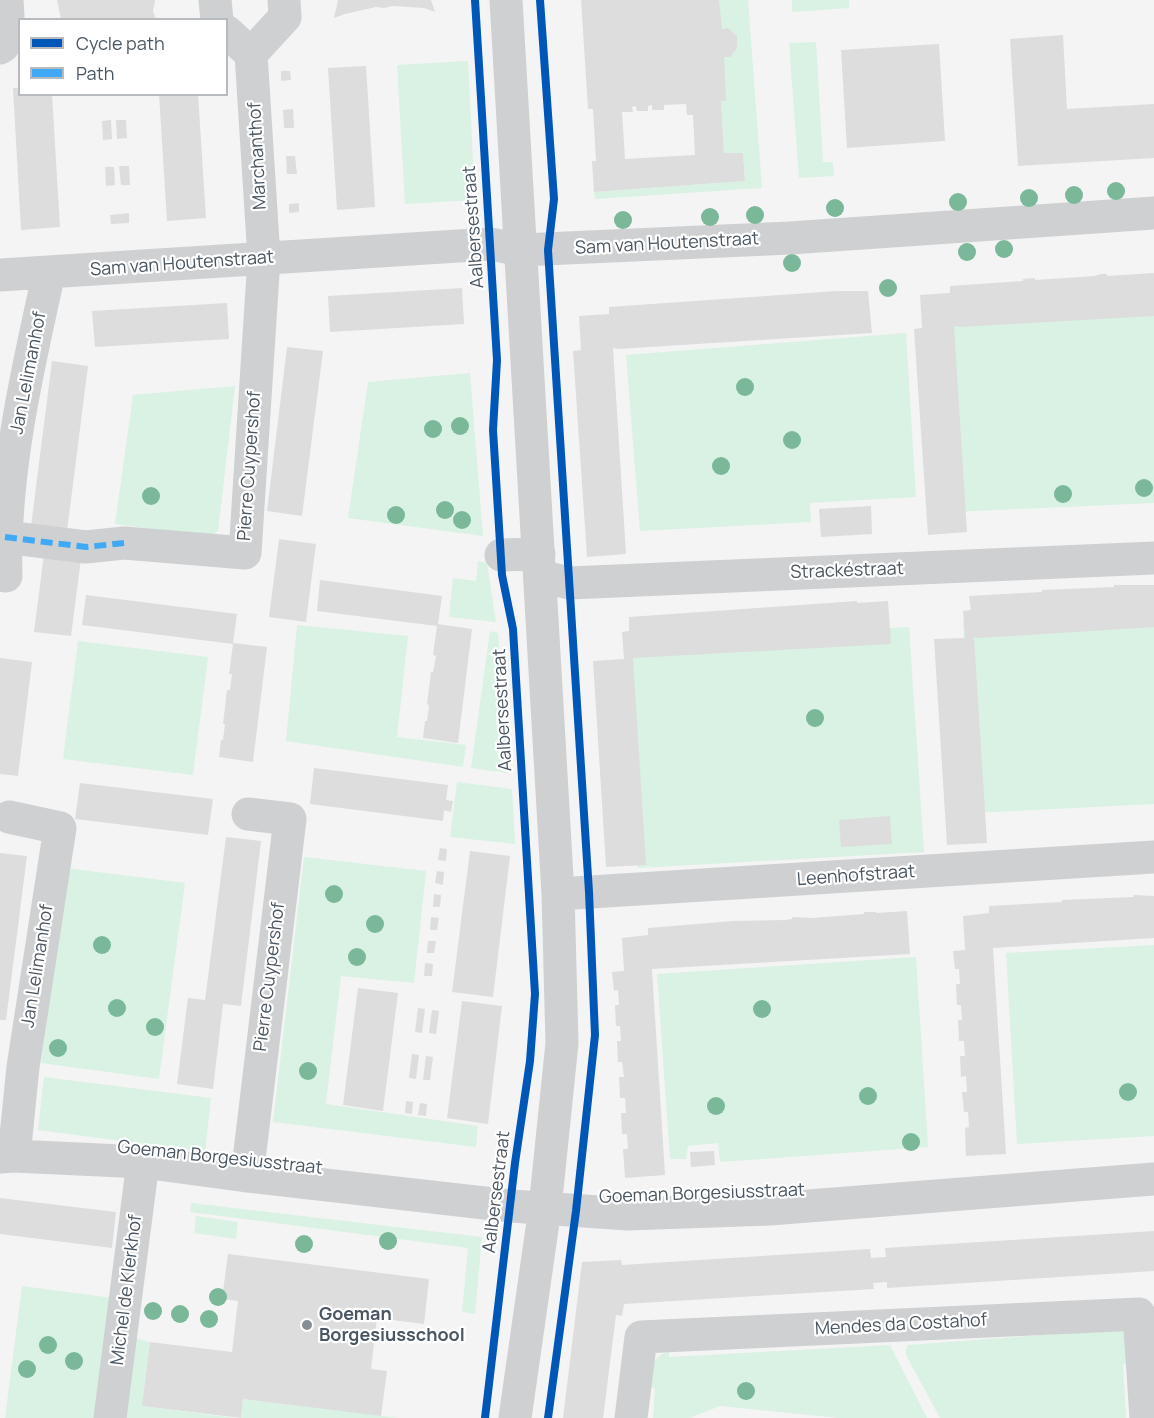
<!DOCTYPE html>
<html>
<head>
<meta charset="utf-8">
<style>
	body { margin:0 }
	#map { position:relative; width:1154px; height:1418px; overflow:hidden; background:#f4f4f4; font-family:Manrope,sans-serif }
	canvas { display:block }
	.legend { position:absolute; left:18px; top:18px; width:210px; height:78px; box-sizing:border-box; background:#fff; border:2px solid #b7bbc0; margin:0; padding:8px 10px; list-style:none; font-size:18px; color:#4a5661 }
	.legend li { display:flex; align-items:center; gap:12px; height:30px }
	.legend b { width:30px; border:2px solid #b7bbc0 }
</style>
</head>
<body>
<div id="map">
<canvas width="1154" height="1418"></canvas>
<ul class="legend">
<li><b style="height:8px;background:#0057b8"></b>Cycle path</li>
<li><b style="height:8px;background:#3fa9f5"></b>Path</li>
</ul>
</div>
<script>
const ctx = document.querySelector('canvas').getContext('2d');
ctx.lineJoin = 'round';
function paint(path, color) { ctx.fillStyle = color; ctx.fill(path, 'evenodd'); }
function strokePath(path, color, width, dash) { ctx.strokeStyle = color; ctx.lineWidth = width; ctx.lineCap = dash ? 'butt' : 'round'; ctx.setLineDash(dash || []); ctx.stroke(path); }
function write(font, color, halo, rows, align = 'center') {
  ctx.font = font + ' Manrope,sans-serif'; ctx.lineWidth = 4.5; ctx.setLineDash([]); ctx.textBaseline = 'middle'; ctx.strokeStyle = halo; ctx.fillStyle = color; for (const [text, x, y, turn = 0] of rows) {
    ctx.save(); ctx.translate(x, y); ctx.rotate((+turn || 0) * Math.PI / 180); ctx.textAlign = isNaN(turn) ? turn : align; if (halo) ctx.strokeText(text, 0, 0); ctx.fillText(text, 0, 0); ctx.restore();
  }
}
const green = new Path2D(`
	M715,0H748L762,188L595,199L594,192L745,181L743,153H724Z
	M792,0H849V8L792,12Z
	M816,42L823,162H833L834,176L799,178L789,43Z
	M468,61L475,200L405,204L397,65Z
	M1154,304V503L953,512L941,315Z
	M906,333L916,497L810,503L811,522L640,531L626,355Z
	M470,373L483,536L348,518L368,382Z
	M235,386L218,531L209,537L115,524L133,395Z
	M478,561L487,563L496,622L449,617L453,578L476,581Z
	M1154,612V804L973,813L963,623Z
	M297,625L408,636L397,737L466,745L463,767L286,741Z
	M909,627L924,852L638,868L627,645Z
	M490,631L498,633L507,773L471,768Z
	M78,641L208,657L193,775L63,759Z
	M457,782L512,789L515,844L450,837Z
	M304,857L426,871L414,983L341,976L326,1104L478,1126L476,1147L273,1122Z
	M66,868L185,883L159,1079L41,1063Z
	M1154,945V1136L1017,1144L1006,953Z
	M916,957L928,1147L720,1162L718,1143L688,1146L686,1159H670L657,974Z
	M44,1077L211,1098L205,1152L38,1130Z
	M191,1203L482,1237L475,1314L462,1312L468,1248L190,1212Z
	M196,1216L238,1222L236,1239L194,1233Z
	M22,1286L113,1298L98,1418H5Z
	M1124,1329L1134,1363L1123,1364L1126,1418H940L906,1355V1349L908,1345Z
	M134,1338L150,1342L142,1406L234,1418H122Z
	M890,1345L927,1418H839L720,1406L689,1418H653L655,1388L646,1386C650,1371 652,1356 669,1351V1357Z
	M243,1399L399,1418H241Z`);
const building = new Path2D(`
	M57,0H155L153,11L156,20H61Z
	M338,0H431L435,12L424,8L393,6L384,8L376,7L345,14L334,18Z
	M581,0H719L722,29L728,28L737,36V48L730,57H724L726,101H721L724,153H743L745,181L594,192L592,161H596L593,109H588ZM686,104L687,115H693L695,155L625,159L622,112H633L632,107L636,106L637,111H648V106L652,105V110H664V105Z
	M1063,35L1067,109L1154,104V158L1018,166L1010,39Z
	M939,44L945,141L847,148L841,50Z
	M366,66L375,207L337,210L328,68Z
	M281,71H290L291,80L281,81Z
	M13,88H20V94H52L60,227L21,230Z
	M159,94H198L206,218L167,221Z
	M293,109L294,128H284L283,110Z
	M111,120L112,139L103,140L102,121Z
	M116,120H126L127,138L117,139Z
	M286,156H295L297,174H287Z
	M119,166H129L130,185H121Z
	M105,167H114L115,185L106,186Z
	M299,203V212L289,213V204Z
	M129,213V223L111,224L110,215Z
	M1154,273V316L959,327L954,326L967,532L928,535L914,329L922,328L920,295L950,293V286L1023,281V279L1035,278V280L1095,276L1101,274H1107V276Z
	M462,288L464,324L330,332L328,296Z
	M837,291H868L872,333L618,349L613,348L626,554L587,557L573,351L581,350L579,316L609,314V307Z
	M227,303L229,339L95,347L92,311Z
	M287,347L323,351L302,516L267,511Z
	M52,361L88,366L67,531L31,526Z
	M871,506L872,534L821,537L819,509Z
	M279,539L316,544L306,622L269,617Z
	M44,554L81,559L71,636L34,632Z
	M320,580L442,596L438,624L472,629L458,743L423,738L425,721H427L429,705L427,704L431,672H433L436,656L433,655L437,626L317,611Z
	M1114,585H1154V627L979,638L974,637L987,843L947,845L934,639L965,638L963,611L971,610L969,596L1042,592V590L1114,587Z
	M86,595L237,614L233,643L267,647L253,762L219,757L221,740H223L225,724H223L227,690H230L232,674H229L233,644L82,625Z
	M857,601V603L888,601L891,644L633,658L646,865L606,867L593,661L624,659L622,632L629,631V617Z
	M0,658L32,662L18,776L0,774Z
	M314,768L448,785L446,800L453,801L451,812L444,810L443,821L310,804Z
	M80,783L213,799L208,835L75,819Z
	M890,816L892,844L841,847L839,820Z
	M226,837L261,841L241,1006L223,1004L213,1089L177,1084L188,998L205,1000Z
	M440,848L447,849L446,861L438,860Z
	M470,851L510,856L493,997L452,992Z
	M0,853L27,856L6,1020H0Z
	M437,871L444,872L443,885L435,883Z
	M434,894L441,895L440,907H433Z
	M1133,895L1154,896V938L993,948L1006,1154L966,1156L965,1128L969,1127L968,1112H964L962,1092H967L966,1076L961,1077L960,1056H965L964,1041H959L958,1020H962L961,1005H957L956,984H960L959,969H955L953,951L965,950L963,916L989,913V906L1062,902V900L1134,897Z
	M907,911L910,954L652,969L665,1175L625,1178L623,1149H628L627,1134H622L621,1113H626L625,1098H620L619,1077H624L622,1062H618L617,1041H621L620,1026H616L615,1005H619L618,990L614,991L612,972L624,971L622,938L648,935V928L733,921L785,920L792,919V917L812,918L864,914V912H876V913Z
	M431,917L439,918L437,930H430Z
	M428,941H436L434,953H427Z
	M425,963L433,964L432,976H424Z
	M358,988L398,993L383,1111L343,1105Z
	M462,1001L502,1006L488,1124L447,1118Z
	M418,1008L425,1009L422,1033L415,1032Z
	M432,1010L439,1011L436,1034L429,1033Z
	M412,1054L419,1055L416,1079L409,1078Z
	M426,1056L433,1057L430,1080H423Z
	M406,1101L413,1102L412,1114L405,1113Z
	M420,1103L427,1104L426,1116L418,1115Z
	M714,1151L715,1165L691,1167L690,1152Z
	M0,1198L116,1212L112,1248L0,1234Z
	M1154,1231V1271L887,1288V1282L873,1283L874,1289L624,1304L622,1316L616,1315L603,1418H563L582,1262L621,1260L622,1265L870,1249L871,1258L886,1257L885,1248Z
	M228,1254L429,1279L424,1324L377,1318L371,1369L387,1371L381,1416L243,1399L241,1418L142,1406L150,1342L232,1352L238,1301L222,1299Z`);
const minor = new Path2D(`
	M215,0L217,20
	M506,0L558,894L562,1043L545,1208L515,1418
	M226,31L251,54L285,17L284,0
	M0,48L3,46L8,16L7,0
	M0,275L490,244L522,250L790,238L1154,213
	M5,537L86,547L124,543L245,553L264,258L251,54
	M501,555L539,554
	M0,575L6,576C3,475 27,371 49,273
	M540,576L569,583L1154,558
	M9,817L60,828L23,1067L14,1156
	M558,894L1154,857
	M0,1157L14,1156L143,1162L247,1176L511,1206L628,1214L770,1209L1154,1179
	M247,1176L290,819L248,814
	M110,1418L143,1162
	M631,1418L641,1337L1139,1314L1146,1418`);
const quiet = new Path2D(`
	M5,537L86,547L124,543`);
const cycleway = new Path2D(`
	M475,0L497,360L493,430L502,575L513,629L535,994L530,1061L515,1163L485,1418
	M540,0L554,199L548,250L589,892L595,1035L576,1211L548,1418`);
const trees = [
	[1116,191],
	[1074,195],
	[1029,198],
	[958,202],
	[835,208],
	[755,215],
	[710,217],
	[623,220],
	[1004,249],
	[967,252],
	[792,263],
	[888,288],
	[745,387],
	[460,426],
	[433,429],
	[792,440],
	[721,466],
	[1144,488],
	[1063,494],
	[151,496],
	[445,510],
	[396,515],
	[462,520],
	[815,718],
	[334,894],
	[375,924],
	[102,945],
	[357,957],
	[117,1008],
	[762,1009],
	[155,1027],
	[58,1048],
	[308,1071],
	[1128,1092],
	[868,1096],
	[716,1106],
	[911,1142],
	[388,1241],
	[304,1244],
	[218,1297],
	[153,1311],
	[180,1314],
	[209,1319],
	[48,1345],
	[74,1361],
	[27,1369],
	[746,1391]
];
const markers = [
	[307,1325,6,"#868d94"]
];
const streetNames = [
	["Marchanthof",258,156,-93],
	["Aalbersestraat",474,227,-94],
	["Sam van Houtenstraat",667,244,-3],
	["Sam van Houtenstraat",182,264,-4],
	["Jan Lelimanhof",29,373,-79],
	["Pierre Cuypershof",250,466,-86],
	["Strackéstraat",847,571,-2],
	["Aalbersestraat",503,710,-93],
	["Leenhofstraat",856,876,-4],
	["Jan Lelimanhof",38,966,-81],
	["Pierre Cuypershof",270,977,-83],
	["Goeman Borgesiusstraat",220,1158,6],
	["Aalbersestraat",497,1192,-83],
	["Goeman Borgesiusstraat",702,1194,-2],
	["Michel de Klerkhof",127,1290,-83],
	["Mendes da Costahof",901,1325,-3]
];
const poiNames = [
	["Goeman",319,1315],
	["Borgesiusschool",319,1336]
];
paint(green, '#d9f2e3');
paint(building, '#ddddde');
strokePath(minor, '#ced0d2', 33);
strokePath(quiet, '#3fa9f5', 6, [12, 6]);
strokePath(cycleway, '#0057b8', 8);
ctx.fillStyle = '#7ab899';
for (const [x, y] of trees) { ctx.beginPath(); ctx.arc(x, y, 9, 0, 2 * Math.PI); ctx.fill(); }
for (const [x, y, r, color] of markers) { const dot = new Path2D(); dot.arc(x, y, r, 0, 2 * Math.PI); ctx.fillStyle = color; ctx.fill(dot); strokePath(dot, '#fff', 2); }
write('18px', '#4a5661', '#fff', streetNames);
write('bold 18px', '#4a5661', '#fff', poiNames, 'left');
</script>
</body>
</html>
